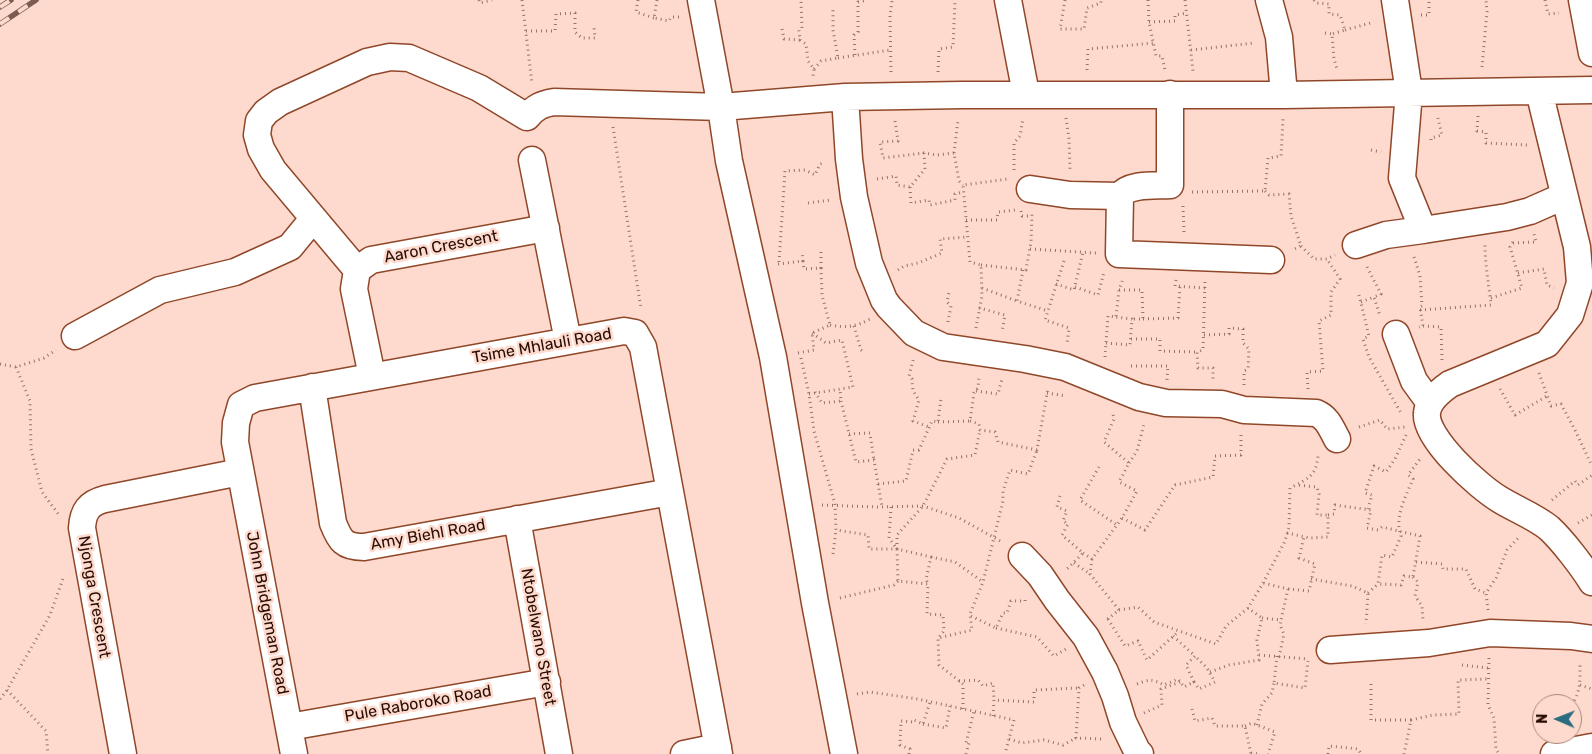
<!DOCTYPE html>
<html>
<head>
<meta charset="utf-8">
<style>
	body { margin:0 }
	#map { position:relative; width:1592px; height:754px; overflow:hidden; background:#fddacd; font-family:Rubik,sans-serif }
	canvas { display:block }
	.north { position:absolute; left:1532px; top:694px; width:50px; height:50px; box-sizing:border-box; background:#fddacd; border:1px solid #a8887c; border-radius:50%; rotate:271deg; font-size:14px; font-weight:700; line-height:20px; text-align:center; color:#290c02 }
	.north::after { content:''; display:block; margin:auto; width:18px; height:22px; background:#2c6c80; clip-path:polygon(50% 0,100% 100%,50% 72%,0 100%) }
</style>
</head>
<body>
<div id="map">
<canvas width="1592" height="754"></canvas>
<div class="north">N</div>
</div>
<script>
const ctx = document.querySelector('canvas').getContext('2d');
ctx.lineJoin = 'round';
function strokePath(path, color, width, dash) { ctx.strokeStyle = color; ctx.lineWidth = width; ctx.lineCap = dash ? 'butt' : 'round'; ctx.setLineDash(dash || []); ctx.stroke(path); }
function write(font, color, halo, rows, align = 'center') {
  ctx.font = font + ' Rubik,sans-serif'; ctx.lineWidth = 5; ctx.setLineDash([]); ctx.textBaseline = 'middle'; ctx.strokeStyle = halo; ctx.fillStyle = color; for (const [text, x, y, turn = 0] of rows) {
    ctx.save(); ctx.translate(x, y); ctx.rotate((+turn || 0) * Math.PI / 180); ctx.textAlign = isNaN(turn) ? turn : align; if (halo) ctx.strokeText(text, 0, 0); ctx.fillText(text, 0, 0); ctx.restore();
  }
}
const path = new Path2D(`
	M479,0L480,3L492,0
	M522,0L532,84
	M638,0L636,12L654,18
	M657,0L654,18L669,21L671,17H680
	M1065,0L1060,29H1084L1087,8L1101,3V0
	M1148,0L1149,22L1156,56H1162L1165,70
	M1185,0L1193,71
	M1314,0L1316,3L1329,4V14L1340,15L1345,30L1332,34
	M1545,0L1548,14L1559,13
	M1421,15H1429V0
	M1149,22L1175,21V15L1187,13
	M782,29L784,39L800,40L799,30L802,28L801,0
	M1345,30L1374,22
	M526,31H555L556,14L575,13V32L582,38H595L594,28
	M1325,33L1332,34L1334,59L1337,69
	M800,40L806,44L808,61L814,69L813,76
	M1191,50L1254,43
	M855,55L854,35L858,32V2L867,0
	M838,58L890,50
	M1482,67L1487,12L1486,0
	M814,69L821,61L838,58L833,30V8
	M1087,70L1088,49L1154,43
	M891,72L890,16L892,1
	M938,72L939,49L953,47L955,0
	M1478,116L1477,131L1486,132V143L1527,145
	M1066,118L1069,139L1070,169
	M895,121L898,141L880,142L883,158L924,153
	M613,127L641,309
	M1431,140V138L1442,135L1438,118
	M1371,150L1381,152
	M954,153L958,120
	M1014,170V143L1020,136L1023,118
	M877,179L896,176L897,185L910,187L925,169L924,153L937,155L954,153L959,181L963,185
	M910,187L911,203L929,200L930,205L955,200V194L963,192
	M1265,191L1269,195L1289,194L1291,216L1301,246L1292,250
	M1192,192L1265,191L1268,158L1281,156L1283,119
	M808,203L831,200
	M1183,206L1184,232
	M1021,211L1022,216H1030
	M966,220H997L998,212L1016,210
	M1513,243L1536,242L1534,234
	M1301,246L1314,259H1327L1335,255
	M1030,249L1096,253
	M1414,257L1420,276L1422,306L1420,307L1423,326L1419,327
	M803,261L804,269L821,268V249
	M1064,261L1045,320L1069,328L1067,344
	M779,262L785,171L805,170L815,175L820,164L824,163
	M778,264L803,261L802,252
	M981,265L1026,270L1031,242L1032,214
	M1367,267L1381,294L1374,297
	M898,270L904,266L918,263L942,253L940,239L967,237
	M1023,270L1017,301L1048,311
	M1518,273L1544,269L1547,285L1554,288
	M1176,280L1175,286L1205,288
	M1205,282L1203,350L1197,352L1198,368H1213V381
	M1056,284L1074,290L1083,252
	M1075,287L1098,295L1104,272
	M982,288L1017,301
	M1119,290H1142L1143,319H1132
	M1359,295L1369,336L1363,339L1369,357L1401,413
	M1491,298L1522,288L1510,247L1513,242
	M1361,302L1374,297L1380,316
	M979,308L1005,315L1002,332
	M1420,310L1491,305C1489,285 1485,265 1485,245
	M1143,319L1178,318L1180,286
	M948,322L951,306L947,302L949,292
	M830,325C845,328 856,327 870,319
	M854,326L861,350L865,353
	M1423,326L1441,327L1442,360
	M976,328L982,296L981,265L970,262L963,185L1008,179
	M1204,335L1229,334V328L1243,329V343L1249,349L1248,369L1244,371V385
	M1131,339H1160V351L1197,352
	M1106,343L1130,345L1132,319L1116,317
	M798,353L814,350L812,333L830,325L822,295L821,268
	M1105,357L1108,316L1116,317L1119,290L1123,279
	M801,358L809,394L814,431L835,504L836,530L868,535L869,549H897L931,557L926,579L928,584
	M913,360L909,376L912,379L913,391L919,400L913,421L929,427
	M0,364L16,367L44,358L56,350
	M1131,366H1168L1167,380
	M16,367L30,401L31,449L42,492L59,515
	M1539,373L1551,406L1561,404L1575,430L1592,466
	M1308,389L1307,372L1323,371L1319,321L1331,315V292L1340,279L1327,259
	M1500,389L1515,415L1547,396
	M976,391L998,394L1002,379
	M815,392L822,403L841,401L840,389
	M1047,393L1066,396
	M809,394L853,387L842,340L826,343L812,333
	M841,401L856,462L874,460L882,507
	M970,421L979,424L980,430L995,432L998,442L1037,450L1048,388
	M938,422L970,421L974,393L978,388L979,377
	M1359,427L1380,420L1387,429L1405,427
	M849,434L870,433L874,460
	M1129,463L1137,451L1144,424H1143
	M1099,467L1080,500L1117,525
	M878,484L906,481L913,450H919L932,421L938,422L941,398
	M1060,496L1057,507L1067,511L1063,521L1068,524L1062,535L1083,553L1066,570
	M1552,500L1575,481L1578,485L1592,475
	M822,505L877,507L923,506L959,518L1002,542
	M891,507L889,538L897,549L898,581L928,584L927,614L943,615L944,631L939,637
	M1368,509L1372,495L1365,493L1374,466L1386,472L1395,459L1406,435
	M1328,515L1334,514L1335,505L1371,510L1367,528L1378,530L1382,527L1420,536L1413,577L1404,576L1401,585L1378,584
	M1122,518L1145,530L1175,485L1213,477L1215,456L1241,455V434
	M1578,523L1592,515
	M1287,533L1310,538L1328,537V515H1317L1319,494L1317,487L1296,485
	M897,549V535L923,506L947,459L975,455L980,430
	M1083,553L1092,559L1122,518L1137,491L1119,482L1129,463L1104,442L1114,419L1113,414
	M833,554L836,530
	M931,557L955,562L983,582
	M1092,559L1090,574L1119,610L1105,621
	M1416,562L1442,564L1443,569H1466L1475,589L1486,593
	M1074,563L1090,574
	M1413,577L1418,582L1415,596L1422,606L1423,620
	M1311,579L1352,586L1368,593L1366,624
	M1288,589L1309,591L1315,564L1299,558L1304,537
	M1368,593L1378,584L1382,555L1392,557L1401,536C1394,517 1406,496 1413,479L1408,475L1420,459
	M840,598L894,585L898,581
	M1119,610L1138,607L1154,622L1216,644L1226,626L1248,608L1263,583L1285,541L1289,527L1290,488C1307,479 1316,477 1318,456
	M1488,610L1486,593L1496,578L1507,550L1520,536
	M971,616L996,628L1003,613H1007L1011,601H1025V598
	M1262,618L1281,620L1288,589L1263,583
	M1108,619L1125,646L1138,641L1147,660L1178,632
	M996,628L1037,637L1054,656L1066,649
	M1259,655L1308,659
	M1277,656L1274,683L1305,688L1308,661
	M1279,657L1284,634L1280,625L1281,620
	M1489,658L1488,705L1494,718L1496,749L1499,754
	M1462,665L1488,668
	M1210,672L1229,665L1259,660L1257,640L1262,618L1248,608
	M959,681L978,680L983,686L993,683L994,700
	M1194,682L1199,689L1215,682L1207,668L1195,656
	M1137,684C1150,679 1152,679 1164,685L1178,679L1184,687L1194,682L1186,665L1195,656L1173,636
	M1371,684V720H1411L1404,754
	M1084,685L1079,688L1076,738L1103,739
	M1580,685L1592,689
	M7,690L46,731L48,754
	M857,694L870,692L918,699L1014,720L1005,754
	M0,699L7,690L50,615L64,576
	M1572,705C1581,691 1580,679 1580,663
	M963,709V684L939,665L938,638L972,630L970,614L983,582L1003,501V491L1010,470L1028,474L1037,450
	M1192,709L1195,721L1212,718L1215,726H1245L1251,754
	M1144,713L1162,705L1161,689L1180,682
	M1542,715V725
	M993,716L994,700L1034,702V690L1079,688
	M1411,720L1433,715L1459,714L1458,680L1487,679
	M923,724L946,728L950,706
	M1257,725L1262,704L1272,693L1274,683
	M1245,726L1252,723L1275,732L1268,754
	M1009,739L1022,743L1044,740L1063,745L1076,738
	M1251,753L1258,754
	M909,754L910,749L900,745L901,721L913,722L914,720L923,724L930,702
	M966,754L969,743H966L974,711
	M1328,754L1329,746L1358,749L1361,754`);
const minor = new Path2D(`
	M701,0L721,107L729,161L773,357L815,603L844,754
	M1008,0L1026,94
	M1269,0L1279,37L1284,95
	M1582,0L1592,53
	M1539,91L1577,247L1580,283L1570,315L1547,344L1450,384C1440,391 1428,401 1427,413C1424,438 1479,487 1499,499C1515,509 1534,516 1549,528C1563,541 1582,566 1592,582
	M1170,94V185C1155,186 1129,183 1120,196L1119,254L1271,260
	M845,97L849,159L854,197L869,263L884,300L889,307L914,333L943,347L1025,359L1065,367L1139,397L1166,403L1222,404L1244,410L1316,413C1328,418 1331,428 1337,439
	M532,160L568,341
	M1030,189L1070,195L1120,196
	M1423,230L1507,217L1530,211L1564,196
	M1356,245L1386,235L1423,230L1402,178L1409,92L1395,0
	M357,270L273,170L261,149L257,135L259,121L266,112L280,102L367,62L390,57L409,58L479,88L527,117C535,107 542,104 554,102L721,107L845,97L962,95H1284L1592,90
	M1396,334L1414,381L1430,403
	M75,336L160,290L235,272L290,247L313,219
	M372,376L354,289L357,270L371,260L546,228
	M312,387L333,523C340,541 344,547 364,547L670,492
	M517,519L559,754
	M1022,556L1040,575L1057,600L1086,637L1105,672L1115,696L1123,722L1137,751L1140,754
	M1330,650L1429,643L1490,633L1571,636L1592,639
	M289,727L547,682
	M123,754L82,528C83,511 89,503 105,499L240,472
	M294,754L235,442L236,423L241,405L255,398L624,331L635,333L643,347L719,754
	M684,754L718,747
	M1554,754L1592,747`);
const rail = new Path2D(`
	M0,7L11,0
	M0,24L36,0`);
const streetNames = [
	["Aaron Crescent",441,247,-11],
	["Tsime Mhlauli Road",542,346,-10],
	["Amy Biehl Road",428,535,-10],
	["Njonga Crescent",94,597,80],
	["John Bridgeman Road",267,613,79],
	["Ntobelwano Street",538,637,80],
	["Pule Raboroko Road",418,704,-10]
];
strokePath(minor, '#904729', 29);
strokePath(path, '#947469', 3, [1, 4]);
strokePath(minor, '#fff', 26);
strokePath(rail, '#7c5c51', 5.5);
strokePath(rail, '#fddacd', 4, [11]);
write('16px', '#290c02', '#fddacd', streetNames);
</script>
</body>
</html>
